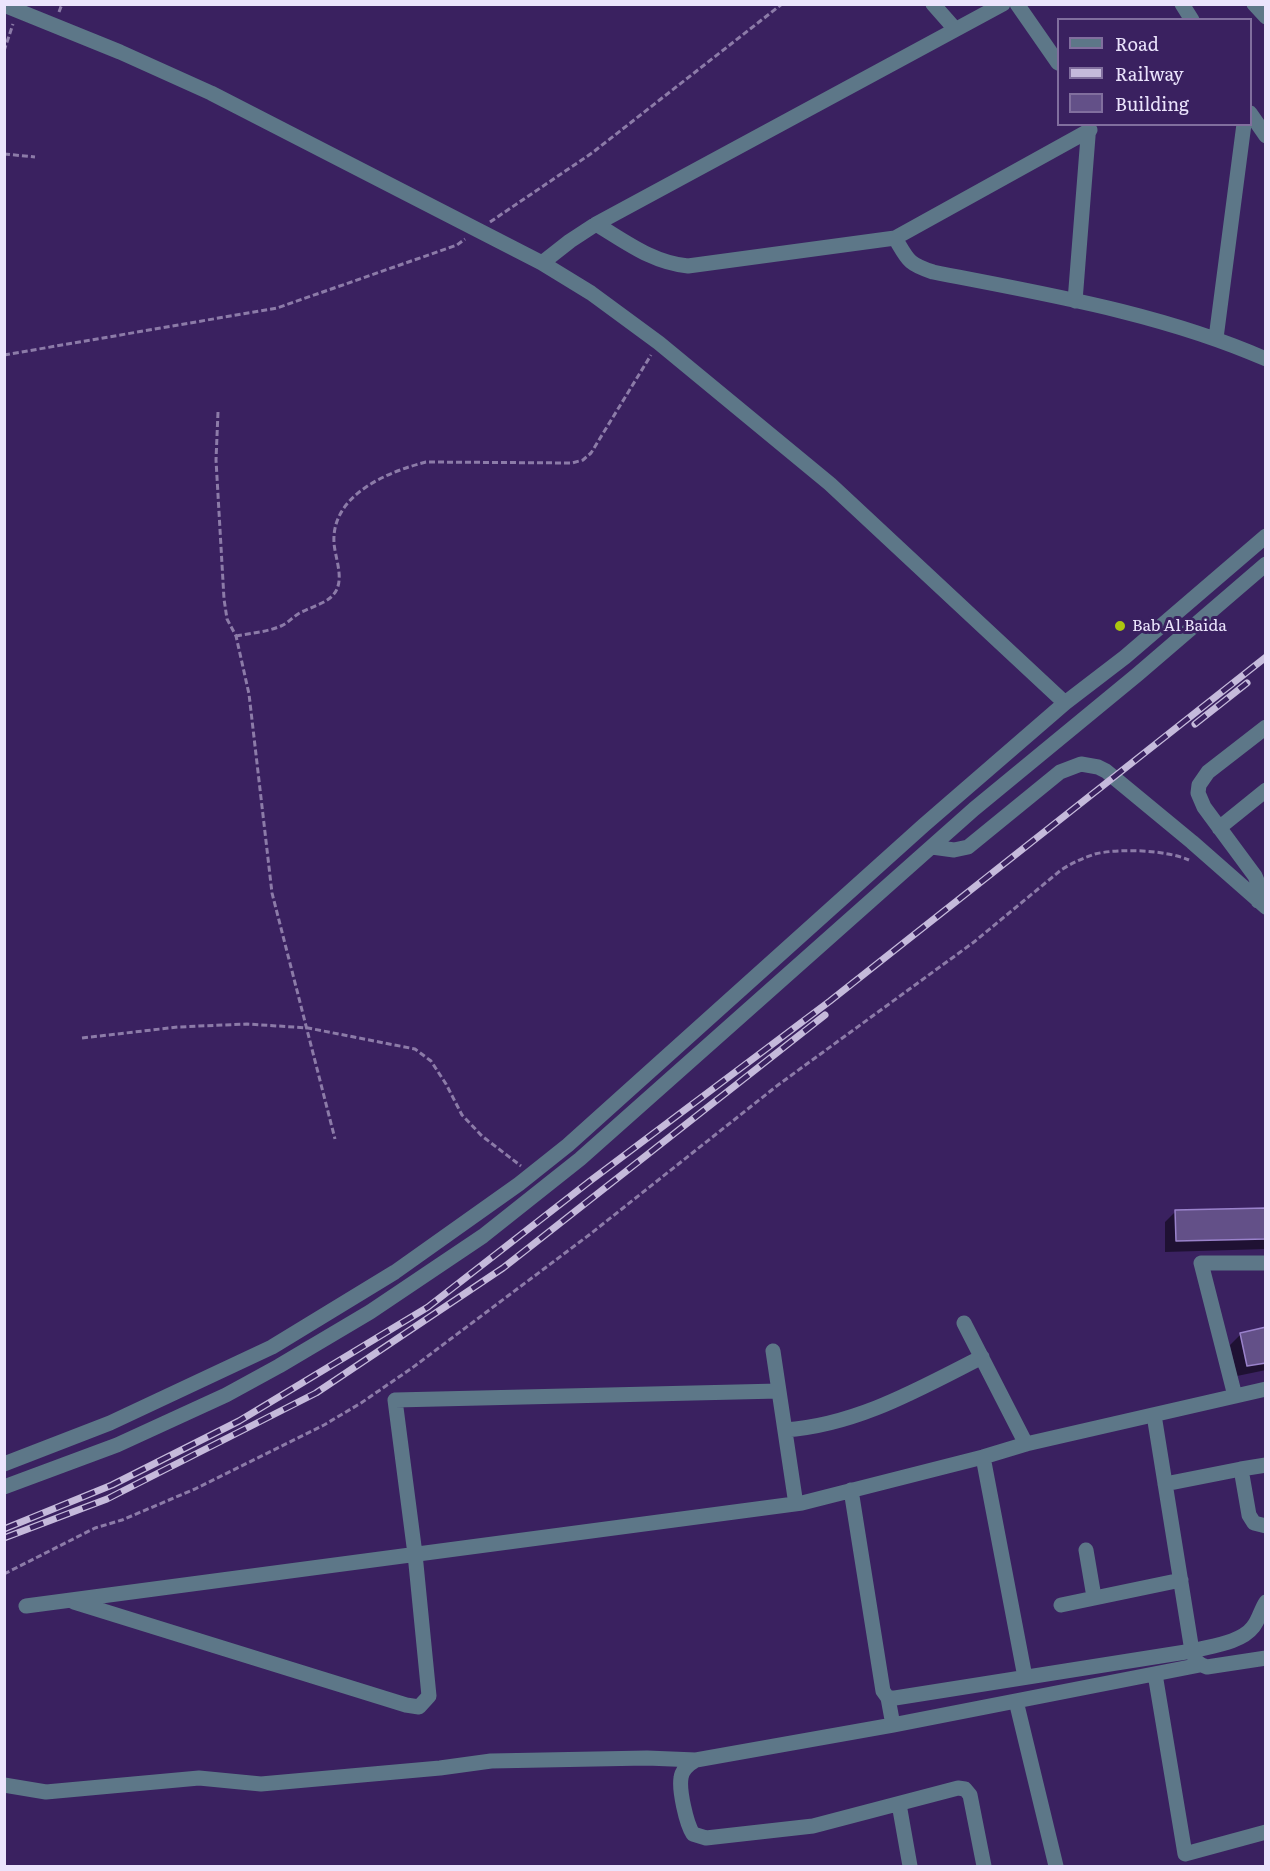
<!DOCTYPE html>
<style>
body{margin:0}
#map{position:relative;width:1270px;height:1871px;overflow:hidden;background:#3a2160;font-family:Literata,serif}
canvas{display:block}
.frame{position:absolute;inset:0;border:6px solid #ebe4fc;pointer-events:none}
.legend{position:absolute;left:1057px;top:18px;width:195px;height:108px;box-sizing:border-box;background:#3a2160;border:2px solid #816f9e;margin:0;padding:8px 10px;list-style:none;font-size:18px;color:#ebe4fc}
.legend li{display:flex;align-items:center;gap:12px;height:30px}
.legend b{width:30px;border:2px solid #816f9e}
</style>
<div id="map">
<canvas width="1270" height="1871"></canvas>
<div class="frame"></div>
<ul class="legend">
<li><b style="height:8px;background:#5d7788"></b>Road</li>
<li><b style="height:8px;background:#c5badb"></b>Railway</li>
<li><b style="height:16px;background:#635088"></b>Building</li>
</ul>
</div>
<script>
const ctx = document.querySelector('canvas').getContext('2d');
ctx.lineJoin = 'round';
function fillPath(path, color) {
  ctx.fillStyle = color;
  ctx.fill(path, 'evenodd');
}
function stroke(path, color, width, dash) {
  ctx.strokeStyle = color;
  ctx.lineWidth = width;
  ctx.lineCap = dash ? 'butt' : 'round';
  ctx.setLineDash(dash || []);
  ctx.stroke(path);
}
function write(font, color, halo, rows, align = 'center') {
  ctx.font = font + ' Literata,serif';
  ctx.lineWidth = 6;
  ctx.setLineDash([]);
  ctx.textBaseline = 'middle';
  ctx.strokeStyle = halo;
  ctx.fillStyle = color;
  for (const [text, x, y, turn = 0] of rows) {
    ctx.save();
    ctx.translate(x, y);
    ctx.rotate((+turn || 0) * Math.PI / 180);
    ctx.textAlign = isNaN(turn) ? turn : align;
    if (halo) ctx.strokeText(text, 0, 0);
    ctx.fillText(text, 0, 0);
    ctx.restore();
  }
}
fillPath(new Path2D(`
 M1266,1209V1249L1165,1252V1222L1176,1211Z
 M1266,1329V1370L1237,1376L1230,1345L1241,1334Z`), '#0007');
const building = new Path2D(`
 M1266,1208V1239L1176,1241L1175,1210Z
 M1266,1327V1363L1247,1366L1240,1333Z`);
fillPath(building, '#635088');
stroke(building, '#9a82cb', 1.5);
stroke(new Path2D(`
 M59,12L62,4
 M4,51L13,24
 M4,154L35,157
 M490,222L592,153L782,4
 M4,355L277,308L457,245L465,239
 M218,412L216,460L224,599L227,619L236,636L249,694L272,893L335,1139
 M236,636C251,633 267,632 281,626C290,622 295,614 304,611C316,605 331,602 337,589C343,575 335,557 334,543C331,495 387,472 426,462L572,463L583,460L591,453L651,355
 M82,1038L178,1027L247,1024L308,1028L415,1049L431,1061L446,1084L462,1115L482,1136L521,1166
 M4,1574L95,1528L122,1520L195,1489L324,1425L361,1403L412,1368L589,1235L778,1085L974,942L1061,870C1072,863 1083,858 1095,854C1120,848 1166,850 1189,860`), '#8c7ba8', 3, [6, 3]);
stroke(new Path2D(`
 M933,4L955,29
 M1017,4L1058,63
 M1182,4L1192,20
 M1254,4L1266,17
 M4,5L120,52L211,93L542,263L591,293L659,343L830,484L1065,703
 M1250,113L1266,136
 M596,224C626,242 653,263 688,266L895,238L1090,130
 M895,238C908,260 908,264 933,272C1045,294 1161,313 1266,359
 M542,263L570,241L596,224L1003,4
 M1075,301L1089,124
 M1216,338L1244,124
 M1219,828L1266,790
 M932,847L954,850L968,847L1060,772L1081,764L1098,767L1106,771L1192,842L1266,907
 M1258,901L1260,888L1255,876L1204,807L1198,793L1199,785L1208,772L1266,727
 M964,1323L1026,1444
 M773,1351L795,1498L797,1502
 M1235,1396L1201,1263H1266
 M1154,1415L1192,1651C1195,1660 1197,1664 1207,1667L1266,1658
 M785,1430C857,1425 919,1389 982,1357
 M983,1457L1025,1677
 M4,1464L110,1423L272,1347L395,1272L519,1184L568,1145L924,825L1065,703L1125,657L1266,536
 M1266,1465L1241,1469L1249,1515L1254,1523L1266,1526
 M1165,1484L1241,1469
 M4,1487L117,1445L226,1395L279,1366L370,1312L483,1236L580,1159L974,809L1138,674L1266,564
 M851,1490L883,1691L888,1698L893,1725
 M1086,1550L1094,1597
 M74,1602L406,1705L419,1707L429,1696L415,1554L395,1400L779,1391
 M1061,1605L1181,1580
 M26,1606L802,1503L983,1457L1026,1444L1266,1389
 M1155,1674L1185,1854L1266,1832
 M888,1698H895L1192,1651C1210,1646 1241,1643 1253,1627C1259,1620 1261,1609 1266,1602
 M1016,1701L1056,1866
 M4,1785L46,1792L199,1778L261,1784L440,1768L491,1761L647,1758L696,1760
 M899,1804L910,1866
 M984,1866L970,1795L965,1789L958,1788L813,1826L706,1838L693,1834C686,1823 679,1790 681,1778C682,1769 689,1764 696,1760L893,1725L1200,1665`), '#5d7788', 15);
const rail = new Path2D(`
 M1195,724L1247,683
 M4,1529L112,1485L239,1421L428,1307L590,1181L830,1001L1266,657
 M4,1538L107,1499L316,1393L503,1268L825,1015`);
stroke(rail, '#c5badb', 7);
stroke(rail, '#3a2160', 4.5, [14]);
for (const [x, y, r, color] of [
 [1120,626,6,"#adc60f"]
]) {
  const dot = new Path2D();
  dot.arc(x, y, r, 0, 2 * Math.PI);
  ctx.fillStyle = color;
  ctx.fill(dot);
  stroke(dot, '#3a2160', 2);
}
write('16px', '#ebe4fc', '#3a2160', [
 ["Bab Al Baida",1132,626]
], 'left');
</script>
